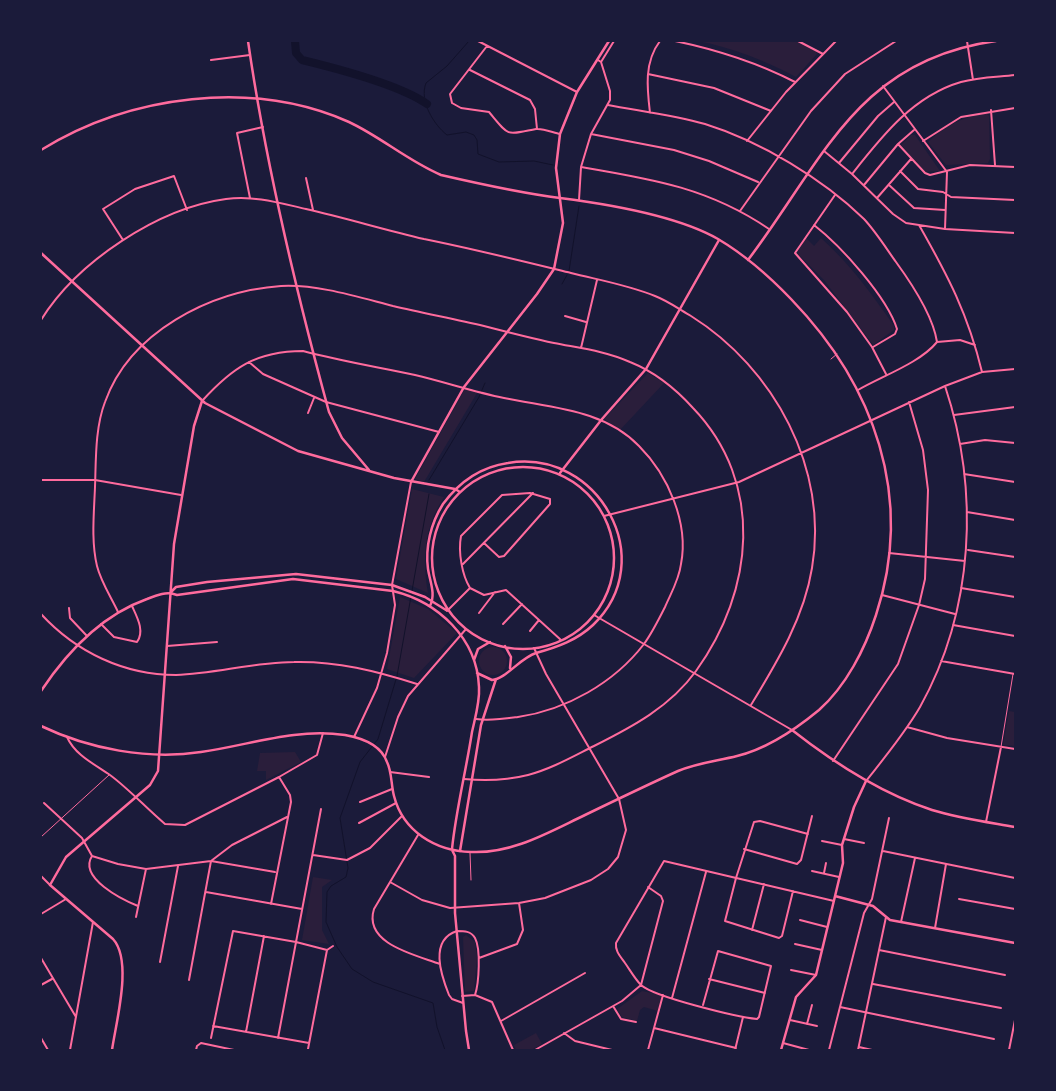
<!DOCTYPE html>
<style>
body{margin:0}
#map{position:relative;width:1056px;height:1091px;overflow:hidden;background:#1b1b3a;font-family:Signika,sans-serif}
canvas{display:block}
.frame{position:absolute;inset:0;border:42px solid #1b1b3a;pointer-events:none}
</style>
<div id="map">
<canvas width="1056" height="1091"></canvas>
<div class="frame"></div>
</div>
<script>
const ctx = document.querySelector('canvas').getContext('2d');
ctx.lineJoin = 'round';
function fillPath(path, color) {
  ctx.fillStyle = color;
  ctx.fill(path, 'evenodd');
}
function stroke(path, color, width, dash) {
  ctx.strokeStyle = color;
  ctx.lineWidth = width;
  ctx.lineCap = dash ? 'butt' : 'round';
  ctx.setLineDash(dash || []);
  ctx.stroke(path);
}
fillPath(new Path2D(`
 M698,41H795L816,51L817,54L796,77C764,60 733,48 698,41Z
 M986,113L989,116L990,159L988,163L946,165L928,142C948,124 959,119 986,113Z
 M911,135H915L940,171L925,172L901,145Z
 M806,238L814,246L821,238C850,264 872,294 894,326V330L873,345L824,280L797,253Z
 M648,373L664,383L620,430L604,419Z
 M465,389L477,393L424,482L415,479Z
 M412,489L444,497C424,528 422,557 428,593L396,579Z
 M400,597L428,609L457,633L414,678L387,669Z
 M479 661a14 14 0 1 1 28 0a14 14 0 1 1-28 0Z
 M1009,711L1015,712V746L1003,745Z
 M295,752L301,762L266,780V771H257L260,753Z
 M313,877L332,880L322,887V930L329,944L302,940Z
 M466,935L475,942L477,957L474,991L465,992L463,937Z
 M642,991L662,995L658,1011L644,1007L640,1010L637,1021L622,1017L617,1009Z
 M536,1033L542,1044L531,1050H516L514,1045Z`), '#2a1e3b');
stroke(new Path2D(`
 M469,41L447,66L426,83C419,101 434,125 447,135L466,132L474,135L477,140L478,154L499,162L534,161L553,165
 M569,271L579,206
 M562,284L567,275
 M429,480L479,397L485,383
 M429,494L397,676L378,739L360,762L340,818L348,868L346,877L331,886L327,892L326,922L337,947L352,969L373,982L433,1003L437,1027L445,1050`), '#12122b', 1);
stroke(new Path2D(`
 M295,41L296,53L302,60C335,68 400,85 427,104`), '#12122b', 8);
stroke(new Path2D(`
 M831,359L837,354
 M1001,747L1013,674`), '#ff6b9d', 1);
stroke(new Path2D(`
 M41,837L109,775
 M470,853L471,880`), '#ff6b9d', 1);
stroke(new Path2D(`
 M478,41L577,92
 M675,41C718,50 756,62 795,82
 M798,41L823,54
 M967,41L973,80
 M487,46L450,94L452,103L461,108L489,112C510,137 505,135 536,129C543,128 554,133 560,134
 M211,60L250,55
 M601,62L614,41
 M470,70L530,100L535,109L537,129
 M648,74L714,88L771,111
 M883,86L947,172L945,229
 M608,105C640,111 673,115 705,124C760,141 823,179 864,219C876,232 886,248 896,262C912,284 933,315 937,342
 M991,110L995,165
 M650,113C647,88 644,62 660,41
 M591,134L674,150L709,161L758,182
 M747,141L786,92L836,41
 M923,141L961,117L1015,108
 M898,144L925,173L930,175L970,165L1015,167
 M824,151L852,174L893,214L906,223L945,229L1015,233
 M839,163L878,116L894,102
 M581,167C652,179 709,188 769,229
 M900,171L918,189L943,192L951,197L1015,200
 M852,174C882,136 913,96 961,82C978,77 997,77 1015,75
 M306,178L313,210
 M864,185L898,144L914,130
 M889,185L914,208L945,210
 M835,195L795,253L847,312L872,347L886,374
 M250,198L237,133L263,127
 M877,198L911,159
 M579,200L581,167L591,134L610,100V91L601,62L598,60
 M740,211L811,111L845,74L896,41
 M814,225C841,246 887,297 897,329L895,334L873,347
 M919,225C948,276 968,314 982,372
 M123,240L103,209L135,189L174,176L187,210
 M565,316L586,322
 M41,320C77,262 158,208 226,199C253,195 280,203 306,209C346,218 385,230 424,239C474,249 522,261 571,273C599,280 628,285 655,296C668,301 679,309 691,316C774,368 829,469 812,568C804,618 777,662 751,705
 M581,348L597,280
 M249,362L263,374L326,402L439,432
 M858,390C882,376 920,363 937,342L960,340L975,345
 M202,401C232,368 256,351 303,351C340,361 378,367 415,375C445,382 474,392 504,398C551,408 603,409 639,446C668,475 689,523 681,564C679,580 671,593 665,607C659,619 652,633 644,644C614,683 566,710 518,717C503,719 490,721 476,719
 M308,413L314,398
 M954,415L1015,407
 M960,444L985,440L1015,443
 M964,474L1015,482
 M41,480H95L181,495
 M967,512L1015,520
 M604,516L739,482L945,386L982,372L1015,369
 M484,543L499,557L504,556L550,504V499L530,493L502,495L461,536C458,552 462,575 470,588L484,595L506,590L561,640
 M968,550L1015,557
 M889,553L965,561
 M463,564L533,493
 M961,588L1015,597
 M882,595L955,614
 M69,608L70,618L87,636
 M447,611L470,588
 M118,612C111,597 101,582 97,566C91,541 94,513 95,487C96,460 95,428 105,402C130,332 210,291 281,286C317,284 358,297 393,306C423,313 454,319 484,326C507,332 530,338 554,343C579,348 606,351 630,362C655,372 675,388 693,408C765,483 754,591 696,671C670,707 632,727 594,746C572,757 551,769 528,775C508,780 484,781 464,779
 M479,613L495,592
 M41,614C76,652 124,675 176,675C215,674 254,662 294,662C337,661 376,671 417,684
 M594,615L792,730
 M101,624L114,637L137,642C145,631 137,617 132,606
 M503,624L522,604
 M953,625L1015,636
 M530,631L539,620
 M167,646L217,642
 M941,661L1015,674
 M907,727L947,738L1015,749
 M67,737C75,755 94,764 110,775C129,789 146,808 165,824L185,825L279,777L317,755L323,733
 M354,737L377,688L387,653L395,605L392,585L411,482
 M385,757L398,717L408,696L466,629
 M833,761L898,664L919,605L925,579L928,490L923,450L909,402
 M390,772L429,777
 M866,781C885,757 905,733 920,707C974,610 980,491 945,386
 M360,802L392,789
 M44,803L82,838L92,856L118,864L146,869L211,861L232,845L287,817
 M986,822L1001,747
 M359,823L396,803
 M418,835L374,909C363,944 416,955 440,964
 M844,839L864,843
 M822,841L842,845
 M744,849L797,864L801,860L812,816
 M883,851L1015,878
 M313,855L347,860L370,848L402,816
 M92,856C78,878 123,900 138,906
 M211,861L275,872
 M812,871L839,877
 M824,873L826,863
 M41,876L50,885
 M390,882L422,900L450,908L519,903L545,898L591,880L608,869L618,857L626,830L619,799L546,674L534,648
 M793,891L782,936L779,938L725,921L736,878L754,822L760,821L808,834
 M206,892L302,909
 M959,899L1015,909
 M271,904L291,802L290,795L279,777
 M41,914L66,899
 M136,917L146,869
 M800,920L827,927
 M901,922L915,858
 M935,928L946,864
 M752,930L764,884
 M795,944L822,950
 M879,950L1005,975
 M41,958L76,1017
 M479,958L517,944L523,930L519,903
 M160,962L178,866
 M791,970L816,975
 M709,979L765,993
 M189,980L211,861
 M873,984L1001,1008
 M41,985L52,979
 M462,996L475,995L492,1002L513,1050
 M672,998L706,872
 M463,1003L452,999L449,995C441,975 429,940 457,931C464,931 471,931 475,938C481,949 479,983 475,995
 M703,1005L718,951L771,966L759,1017L757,1019C737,1017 654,997 641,985C635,979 630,970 625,963C620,956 615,951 616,943L664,861L834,901
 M613,1006L621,1019L636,1022
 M840,1007L994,1039
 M790,1020L817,1026
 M501,1021L585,973
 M807,1024L812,1005
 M213,1026L309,1043
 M654,1028L736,1048
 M246,1032L264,936
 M564,1033L575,1041L612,1050
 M41,1038L48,1050
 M211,1038L233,931L296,942L327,950L333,946
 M278,1038L321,809
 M783,1043L809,1050
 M859,1047L872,1050
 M308,1049L327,950
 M70,1050L93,922
 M196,1050L197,1046L201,1043L234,1050
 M535,1050L622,1001L641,985L663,901L661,896L648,887
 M648,1050L663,995
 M735,1050L743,1017
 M829,1050L864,913L872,899L889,818
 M858,1050L886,917
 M1009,1050L1015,1020`), '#ff6b9d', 2);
stroke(new Path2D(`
 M248,41C266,166 296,291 329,412L342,438L369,470
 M41,253L205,403L298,451L394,478L455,489L460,492
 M432 558a91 91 0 1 1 182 0a91 91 0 1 1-182 0Z
 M560,473L602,419L646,369L719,240
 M411,482L464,387L537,294L554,269L563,223L556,168L560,134L577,92L609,41
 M171,592L176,587L207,582L296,574L392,585L425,597L446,610
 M430,606C436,594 430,582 428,569C425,547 431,523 443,504C460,481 480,467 508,463C598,448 661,560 593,625C577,640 558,647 536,653C520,658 506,679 492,680L477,673
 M505,646L511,657L510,668
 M474,660L478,649L490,642
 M41,691C67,652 102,615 147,599C157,595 167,591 177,595L293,579L393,591C438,602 477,638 479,687C480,702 475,718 472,732C466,771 456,810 452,849
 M792,730C834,763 880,793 932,810C958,818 987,822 1015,827
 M460,851L481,725L496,679
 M835,896L873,906L890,920L1015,943
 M112,1050C116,1022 133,961 113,939L50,885L66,857L150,785L158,771L174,544L194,426L202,401
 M781,1050L796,997L816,975L843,863L842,845L854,807L866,781`), '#ff6b9d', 2.5);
stroke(new Path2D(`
 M41,150C130,95 252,79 349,122C381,137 408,161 441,175C480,184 520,193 560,198C607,204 676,215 718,239C745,255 769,276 791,299C874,385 915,497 876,615C865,649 846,686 819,710C796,729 766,749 737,756C717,761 697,763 678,771C647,785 616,800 585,815C549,832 512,854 471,852C435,851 403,831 394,796C391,785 392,772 387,762C381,745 362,738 345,735C293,728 251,745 201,752C148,760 89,749 41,726
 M748,260C823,161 857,60 996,41
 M452,850L455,856V913L466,1031L469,1050`), '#ff6b9d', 2.5);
</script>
